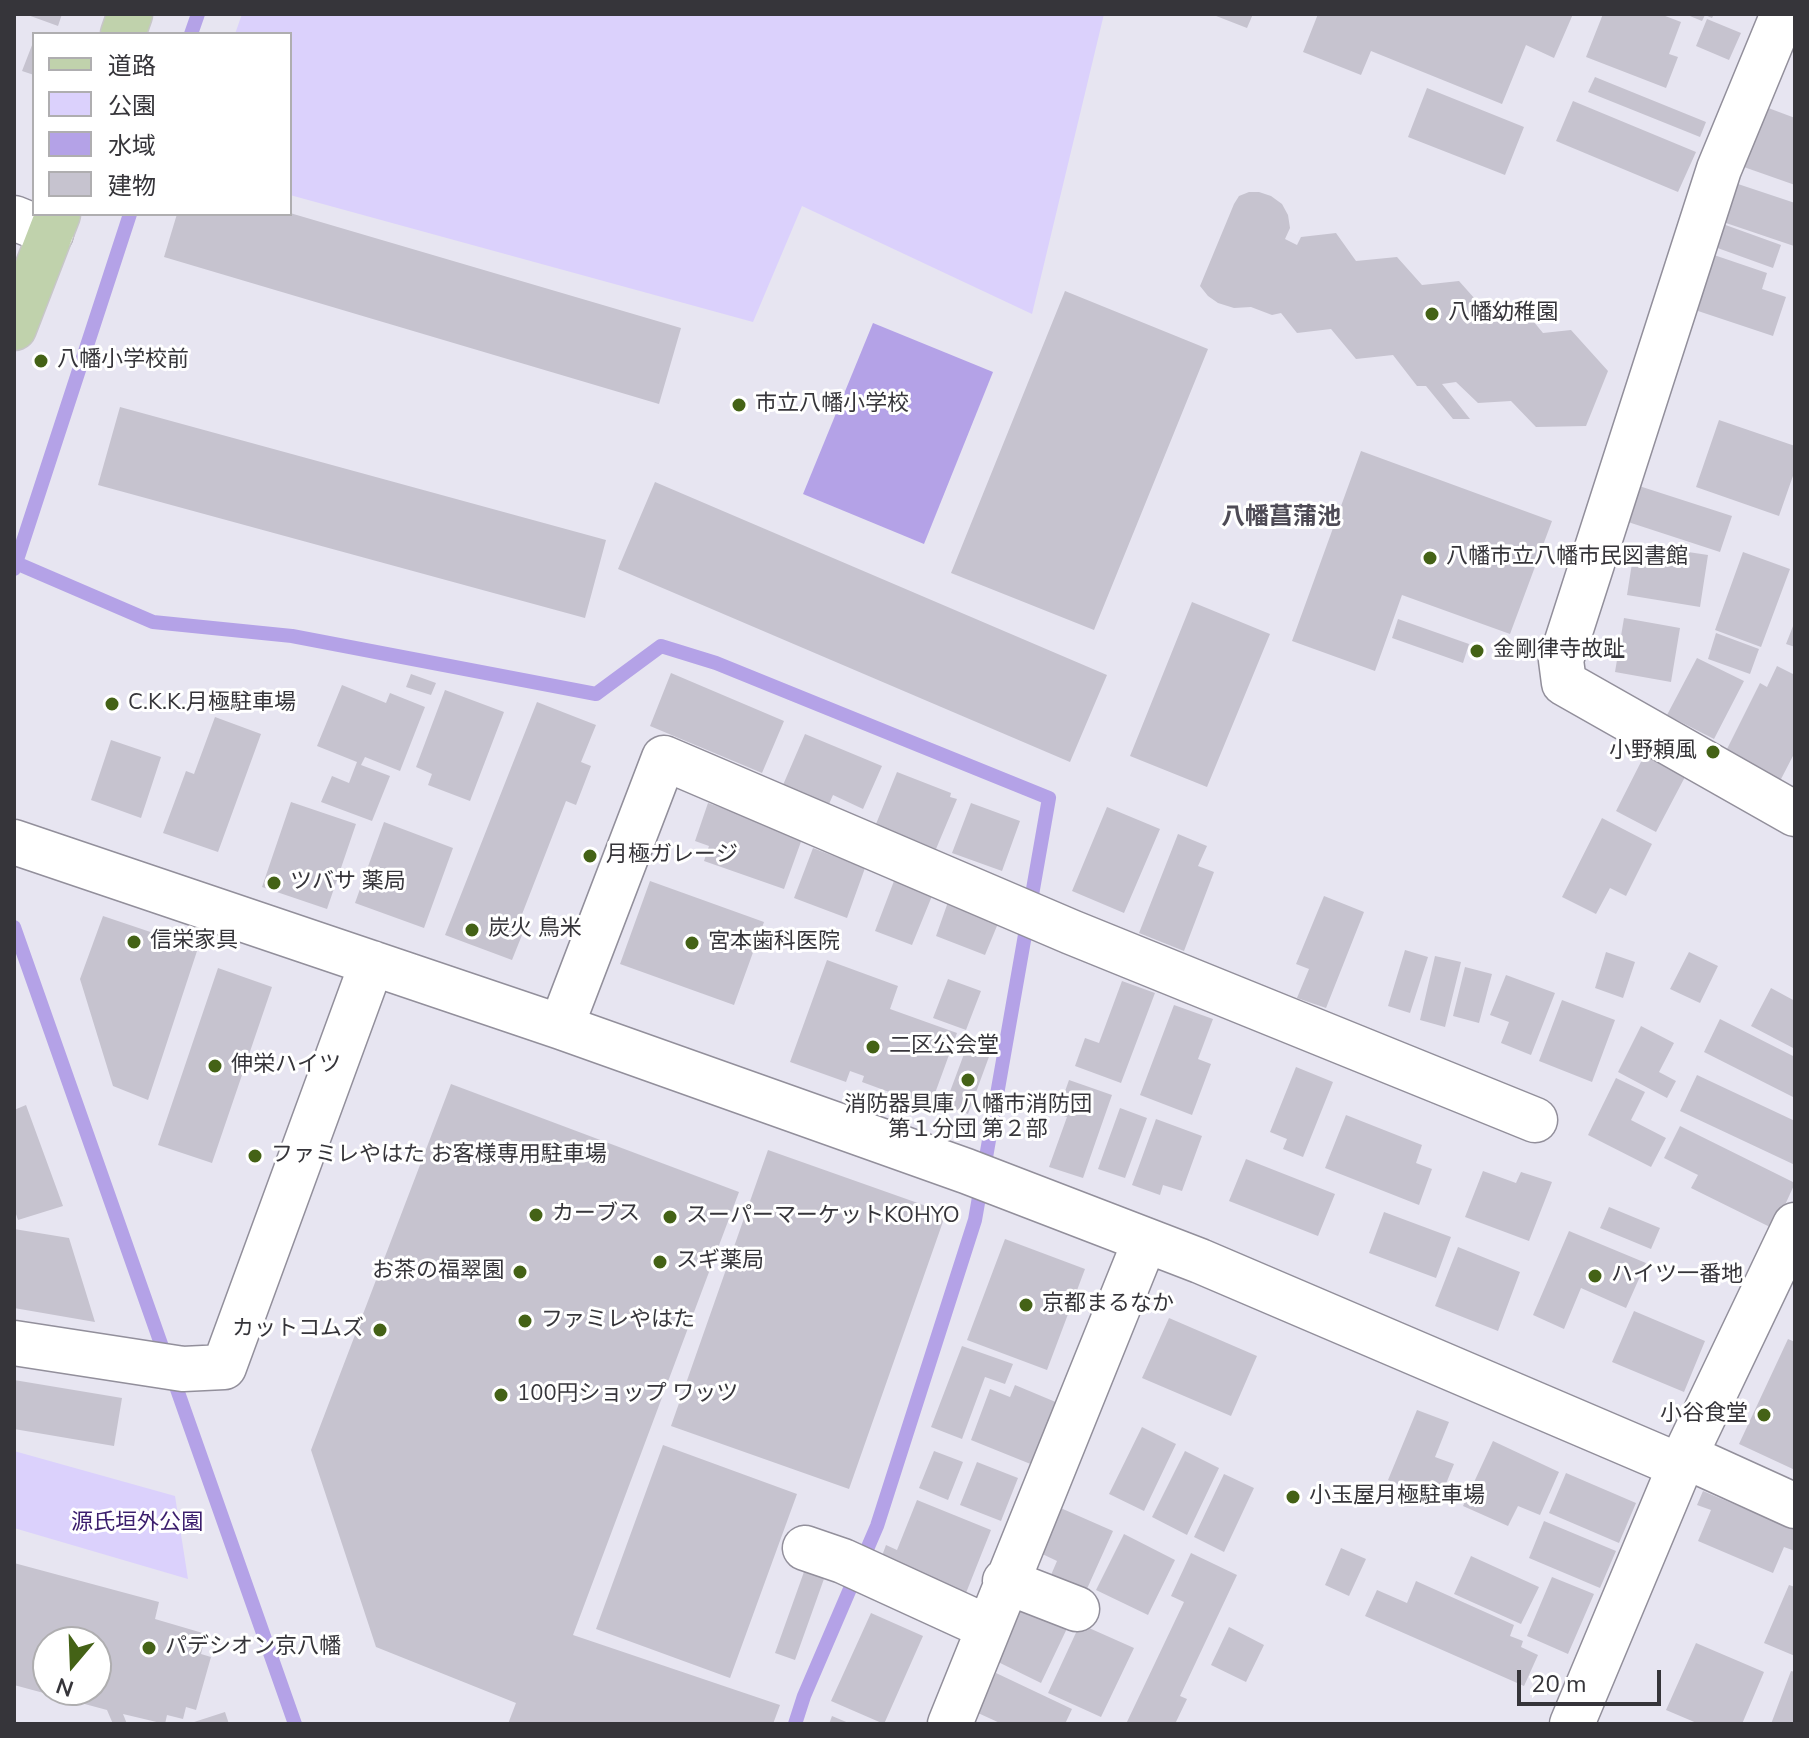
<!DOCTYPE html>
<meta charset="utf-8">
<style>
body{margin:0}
#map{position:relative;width:1809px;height:1738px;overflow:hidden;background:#e7e5f1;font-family:"Nunito Sans","Noto Sans JP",sans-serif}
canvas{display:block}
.frame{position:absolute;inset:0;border:16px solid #36353a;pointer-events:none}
.legend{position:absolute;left:32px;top:32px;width:260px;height:184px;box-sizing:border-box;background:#fff;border:2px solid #afaeb0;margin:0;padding:10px 14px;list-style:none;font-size:24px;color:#36353a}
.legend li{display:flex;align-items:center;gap:16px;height:40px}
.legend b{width:40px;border:2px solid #afaeb0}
.north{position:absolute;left:32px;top:1626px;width:80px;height:80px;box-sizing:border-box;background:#fff;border:2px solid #afaeb0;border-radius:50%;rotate:199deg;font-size:22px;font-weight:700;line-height:32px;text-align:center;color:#36353a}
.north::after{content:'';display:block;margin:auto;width:28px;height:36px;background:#446216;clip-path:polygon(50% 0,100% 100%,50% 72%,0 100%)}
.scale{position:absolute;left:1517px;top:1670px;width:144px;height:36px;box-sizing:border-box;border:4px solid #36353a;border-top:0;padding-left:10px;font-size:24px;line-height:28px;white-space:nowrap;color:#36353a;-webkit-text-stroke:6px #fff;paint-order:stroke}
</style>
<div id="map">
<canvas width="1809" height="1738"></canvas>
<div class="frame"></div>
<ul class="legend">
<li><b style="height:10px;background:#c0d2ac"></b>道路</li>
<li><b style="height:22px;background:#dbd1fc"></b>公園</li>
<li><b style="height:22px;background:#b4a2e7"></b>水域</li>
<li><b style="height:22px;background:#c6c3cf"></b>建物</li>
</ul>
<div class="north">N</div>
<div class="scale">20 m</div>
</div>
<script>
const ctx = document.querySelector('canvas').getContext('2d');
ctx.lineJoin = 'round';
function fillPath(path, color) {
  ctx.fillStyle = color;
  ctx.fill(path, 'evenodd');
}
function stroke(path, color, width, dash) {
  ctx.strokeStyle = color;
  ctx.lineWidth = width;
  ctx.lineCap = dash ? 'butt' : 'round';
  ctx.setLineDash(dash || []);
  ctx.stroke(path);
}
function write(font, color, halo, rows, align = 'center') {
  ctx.font = font + ' "Nunito Sans","Noto Sans JP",sans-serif';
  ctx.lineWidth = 6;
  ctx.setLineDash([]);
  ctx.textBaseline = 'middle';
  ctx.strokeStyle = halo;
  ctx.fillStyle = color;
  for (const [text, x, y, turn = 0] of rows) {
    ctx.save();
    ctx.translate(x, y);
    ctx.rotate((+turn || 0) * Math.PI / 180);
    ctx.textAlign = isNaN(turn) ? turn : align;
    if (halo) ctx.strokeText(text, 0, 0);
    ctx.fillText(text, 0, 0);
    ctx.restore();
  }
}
fillPath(new Path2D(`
 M242,14H1104L1032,314L802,206L753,322L290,195V34H235Z
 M14,1451L175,1496L188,1579L14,1528Z`), '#dbd1fc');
fillPath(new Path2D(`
 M873,323L993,372L924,544L803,494Z`), '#b4a2e7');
stroke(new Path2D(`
 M191,34L198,14
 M16,563L153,622L292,636L596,694L661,646L716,663L1049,798L975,1220L877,1526L804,1696L795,1724
 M14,569L130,214
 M14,927L295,1724`), '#b4a2e7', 14);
fillPath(new Path2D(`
 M25,14H62L58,26Z
 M1211,14H1253L1247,28Z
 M1318,14H1573L1554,58L1526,45L1502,104L1371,51L1361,75L1303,52Z
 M1603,14H1660L1681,22L1669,54L1678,57L1666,88L1586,57Z
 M1685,14H1714L1712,18L1705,15L1702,21Z
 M1707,19L1741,33L1729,60L1696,46Z
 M34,40V75L22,71Z
 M1595,77L1706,122L1700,137L1588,92Z
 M1427,88L1524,127L1505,175L1408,137Z
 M1573,101L1696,152L1678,192L1556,141Z
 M1763,106L1795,118V185L1741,166Z
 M1735,183L1795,203L1794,246L1723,222Z
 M1249,192H1259L1271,196L1282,204L1288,215L1290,228L1285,239L1297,245L1301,237L1336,233L1356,261L1397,257L1422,285L1459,281L1483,308L1519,304L1543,333L1571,330L1608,371L1586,426L1536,427L1511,401L1478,403L1456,382L1442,384L1470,419H1453L1426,386H1417L1393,355L1356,359L1331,329L1297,333L1281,313L1272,315L1251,307L1234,308L1218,303L1208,296L1200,286L1234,204L1239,196Z
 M290,213L681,328L659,404L164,257L177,214Z
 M1720,223L1781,245L1773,268L1712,246Z
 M1714,255L1767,273L1762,289L1786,297L1773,336L1695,310Z
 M1065,291L1208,349L1094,630L951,573Z
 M120,407L606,540L585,618L98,485Z
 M1719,420L1795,446V470L1779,516L1696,487Z
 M1361,451L1552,521L1510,634L1402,595L1375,671L1292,641Z
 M655,482L1107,675L1070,762L618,569Z
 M1636,485L1732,516L1720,552L1625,521Z
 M1635,544L1708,555L1700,607L1627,595Z
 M1743,552L1790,569L1761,647L1715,630Z
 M1192,602L1270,634L1207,787L1130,756Z
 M1624,618L1680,628L1671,682L1615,672Z
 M1398,619L1469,644L1463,663L1392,638Z
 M1795,621V647L1786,644Z
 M1716,633L1759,649L1750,674L1708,659Z
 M1697,658L1744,681L1714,739L1667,715Z
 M1777,666L1795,675V752L1780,781L1725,753L1760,683L1767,687Z
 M671,673L784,721L762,773L650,726Z
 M411,674L436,683L431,695L406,687Z
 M342,685L386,703L390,693L425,707L400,771L365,757L361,765L390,776L372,821L321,802L332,776L349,783L357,762L317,746Z
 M445,690L504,712L470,801L428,785L432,774L416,767Z
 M537,702L596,725L581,762L591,766L576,805L566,801L519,922L526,925L512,960L445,935Z
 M215,717L261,734L218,852L163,833L186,771L194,774Z
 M805,734L882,766L863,809L833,795L829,804L783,785Z
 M111,740L161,757L141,818L91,800Z
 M1645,754L1686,775L1656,832L1616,811Z
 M897,772L951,793L950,797L957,799L936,849L876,824Z
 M291,802L356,824L327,909L262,887Z
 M708,803L803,836L784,889L704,861L709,846L695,841Z
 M971,803L1020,821L1002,871L952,853Z
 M1107,807L1160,829L1124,913L1072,891Z
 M1602,818L1652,844L1626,896L1610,888L1596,914L1562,897Z
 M384,822L453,848L424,928L355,903Z
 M1178,834L1207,846L1198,866L1214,872L1184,951L1139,933Z
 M813,848L865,868L847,918L794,898Z
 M650,881L764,922L734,1005L620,964Z
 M894,881L932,896L912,945L875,931Z
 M1324,896L1364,912L1326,1008L1297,998L1309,969L1296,964Z
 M948,902L999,921L985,955L936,936Z
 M103,916L198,948L148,1100L113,1086L80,979Z
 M1405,950L1428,957L1410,1013L1388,1006Z
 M1606,952L1635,962L1623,998L1595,988Z
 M1689,952L1718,966L1700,1003L1670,989Z
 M1435,956L1461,962L1445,1027L1420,1020Z
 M827,960L898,986L890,1009L957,1033L930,1107L862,1082L864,1076L850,1071L846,1082L790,1062Z
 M1465,967L1492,974L1479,1023L1453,1016Z
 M218,968L272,987L212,1163L158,1145Z
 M1506,975L1555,993L1531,1055L1501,1043L1509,1022L1490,1015Z
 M948,979L981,991L966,1030L933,1018Z
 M1122,981L1155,993L1121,1083L1075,1066L1085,1038L1099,1043Z
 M1771,988L1795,1001V1049L1751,1026Z
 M1562,1000L1615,1020L1592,1082L1539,1061Z
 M1174,1005L1213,1019L1198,1059L1211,1064L1192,1115L1140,1095Z
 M1720,1019L1795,1057V1098L1704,1052Z
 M1641,1026L1674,1043L1659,1072L1676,1081L1667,1098L1618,1072Z
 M967,1046L990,1054L968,1114L945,1105Z
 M1296,1067L1333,1082L1303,1157L1283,1149L1287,1139L1270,1132Z
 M1697,1075L1795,1121V1165L1680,1111Z
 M1616,1078L1645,1092L1631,1120L1666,1138L1651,1167L1588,1135Z
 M1069,1080L1112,1095L1083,1178L1049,1167L1067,1117L1057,1114Z
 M451,1084L739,1192L573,1635L780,1705L773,1724H508L516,1703L376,1647L311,1450Z
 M26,1105L63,1206L18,1220L14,1208V1110Z
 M1120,1108L1147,1118L1125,1178L1098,1169Z
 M1346,1115L1422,1145L1416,1163L1432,1169L1419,1205L1325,1168Z
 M1156,1119L1202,1136L1182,1191L1163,1185L1160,1195L1132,1185Z
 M1680,1126L1795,1183L1774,1229L1691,1188L1698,1175L1664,1158Z
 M768,1150L946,1213L849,1489L671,1426Z
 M1246,1159L1335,1194L1318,1236L1229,1201Z
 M1483,1171L1516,1183L1521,1172L1552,1182L1529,1241L1465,1217Z
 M1609,1207L1660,1228L1651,1249L1600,1228Z
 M1384,1212L1451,1237L1436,1278L1369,1253Z
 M14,1229L69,1238L95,1322L14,1308Z
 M1569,1231L1646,1263L1626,1308L1581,1288L1564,1329L1533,1315Z
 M1005,1239L1085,1269L1047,1370L967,1340Z
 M1458,1247L1520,1272L1498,1331L1435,1306Z
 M1634,1311L1705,1341L1684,1392L1612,1362Z
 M1169,1318L1257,1356L1231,1416L1142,1378Z
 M1788,1339L1795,1342V1470L1739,1444Z
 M962,1346L1013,1364L1005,1384L985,1377L962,1439L931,1427Z
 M14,1380L122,1398L114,1446L14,1429Z
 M1015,1385L1058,1403L1033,1465L971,1440L990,1389L1010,1397Z
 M1417,1410L1449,1422L1435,1457L1454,1464L1439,1501L1388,1480Z
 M1142,1427L1176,1444L1144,1511L1109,1494Z
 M1493,1441L1559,1472L1540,1515L1518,1506L1508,1526L1463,1506Z
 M663,1445L797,1494L730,1678L596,1629Z
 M934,1451L963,1462L948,1500L919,1488Z
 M1185,1451L1219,1468L1187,1535L1152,1517Z
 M977,1462L1018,1478L1001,1521L960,1505Z
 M1566,1473L1636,1503L1619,1543L1549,1513Z
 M1224,1474L1254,1488L1224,1552L1194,1537Z
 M1703,1491L1795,1530V1551L1784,1547L1773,1573L1698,1541L1711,1510L1697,1505Z
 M917,1500L991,1530L964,1598L879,1564L886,1545L897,1550Z
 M1056,1506L1113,1531L1086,1591L1051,1575L1057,1561L1036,1551Z
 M1544,1521L1616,1551L1600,1588L1529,1558Z
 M1124,1534L1175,1560L1148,1615L1096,1590Z
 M1341,1548L1366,1559L1349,1596L1325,1585Z
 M1191,1553L1237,1575L1180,1696L1187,1699L1175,1724H1126L1184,1602L1171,1596Z
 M1471,1556L1539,1587L1521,1624L1454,1594Z
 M14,1563L159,1602L155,1619L206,1634L201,1654L211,1657L196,1710L186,1707L183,1719L167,1715L165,1724L123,1714L127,1724H113L107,1710L14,1685ZM48,1642H96V1690H48Z
 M805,1569L825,1576L795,1660L775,1653Z
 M1552,1577L1594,1594L1568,1654L1527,1636Z
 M1416,1581L1514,1625L1510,1636L1523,1641L1521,1647L1538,1655L1524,1686L1365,1616L1377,1590L1407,1603Z
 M1789,1585L1795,1587V1656L1764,1643Z
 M1024,1595L1072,1618L1041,1683L992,1659Z
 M871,1613L923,1636L884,1724L831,1701Z
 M1080,1624L1134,1648L1101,1717L1048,1693Z
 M1229,1627L1264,1645L1246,1682L1211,1665Z
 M1696,1643L1764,1672L1742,1724H1699L1666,1710Z
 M1791,1671L1795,1672V1724H1771Z
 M996,1673L1072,1709L1065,1724H1002L978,1713Z
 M225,1712L229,1724H191V1723Z
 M832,1716L851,1724H829Z`), '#c6c3cf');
const minor = new Path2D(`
 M1783,14L1719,169L1561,660L1564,683L1795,814
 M14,218L51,233
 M14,842L561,1027L966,1171L1200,1261L1680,1466
 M561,1027L664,758L1071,932L1535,1120
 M14,1343L183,1369L224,1367L372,963
 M1685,1456L1795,1506
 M805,1548L843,1561L987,1627
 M1005,1581L1077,1609
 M950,1724L1145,1241
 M1572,1724L1680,1466L1795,1225`);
const major = new Path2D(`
 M123,34L130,14
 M14,328L58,214`);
stroke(minor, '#928f9b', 47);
stroke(major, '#c7c6c8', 47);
stroke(minor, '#fff', 44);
stroke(major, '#c0d2ac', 44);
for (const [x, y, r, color] of [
 [1432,314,8,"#446216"],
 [41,361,8,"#446216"],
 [739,405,8,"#446216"],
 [1430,558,8,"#446216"],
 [1477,651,8,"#446216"],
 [112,704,8,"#446216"],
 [1713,752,8,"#446216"],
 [590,856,8,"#446216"],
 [274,883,8,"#446216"],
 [472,930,8,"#446216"],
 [134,942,8,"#446216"],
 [692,943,8,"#446216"],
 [873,1047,8,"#446216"],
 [215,1066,8,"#446216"],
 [968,1080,8,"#446216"],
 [255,1156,8,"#446216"],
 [536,1215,8,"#446216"],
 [670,1217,8,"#446216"],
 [660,1262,8,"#446216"],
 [520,1272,8,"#446216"],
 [1595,1276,8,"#446216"],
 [1026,1305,8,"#446216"],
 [525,1321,8,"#446216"],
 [380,1330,8,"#446216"],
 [501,1395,8,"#446216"],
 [1764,1415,8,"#446216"],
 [1293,1497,8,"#446216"],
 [149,1648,8,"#446216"]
]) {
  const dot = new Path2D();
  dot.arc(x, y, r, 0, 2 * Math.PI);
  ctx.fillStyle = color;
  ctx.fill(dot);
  stroke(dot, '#fff', 3);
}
write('22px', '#36353a', '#fff', [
 ["八幡幼稚園",1448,314],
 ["八幡小学校前",57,361],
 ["市立八幡小学校",755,405],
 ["八幡市立八幡市民図書館",1446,558],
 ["金剛律寺故趾",1493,651],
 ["C.K.K.月極駐車場",128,704],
 ["小野頼風",1697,752,"right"],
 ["月極ガレージ",606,856],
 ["ツバサ 薬局",290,883],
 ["炭火 鳥米",488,930],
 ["信栄家具",150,942],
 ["宮本歯科医院",708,943],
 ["二区公会堂",889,1047],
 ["伸栄ハイツ",231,1066],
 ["消防器具庫 八幡市消防団",968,1106,"center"],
 ["第１分団 第２部",968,1131,"center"],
 ["ファミレやはた お客様専用駐車場",271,1156],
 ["カーブス",552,1215],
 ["スーパーマーケットKOHYO",686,1217],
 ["スギ薬局",676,1262],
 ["お茶の福翠園",504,1272,"right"],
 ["ハイツ一番地",1611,1276],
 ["京都まるなか",1042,1305],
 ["ファミレやはた",541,1321],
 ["カットコムズ",364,1330,"right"],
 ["100円ショップ ワッツ",517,1395],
 ["小谷食堂",1748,1415,"right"],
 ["小玉屋月極駐車場",1309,1497],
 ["パデシオン京八幡",165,1648]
], 'left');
write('22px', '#3c1e6d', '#fff', [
 ["源氏垣外公園",137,1524]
]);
write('bold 24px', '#4e4b56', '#fff', [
 ["八幡菖蒲池",1281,518]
]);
</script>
